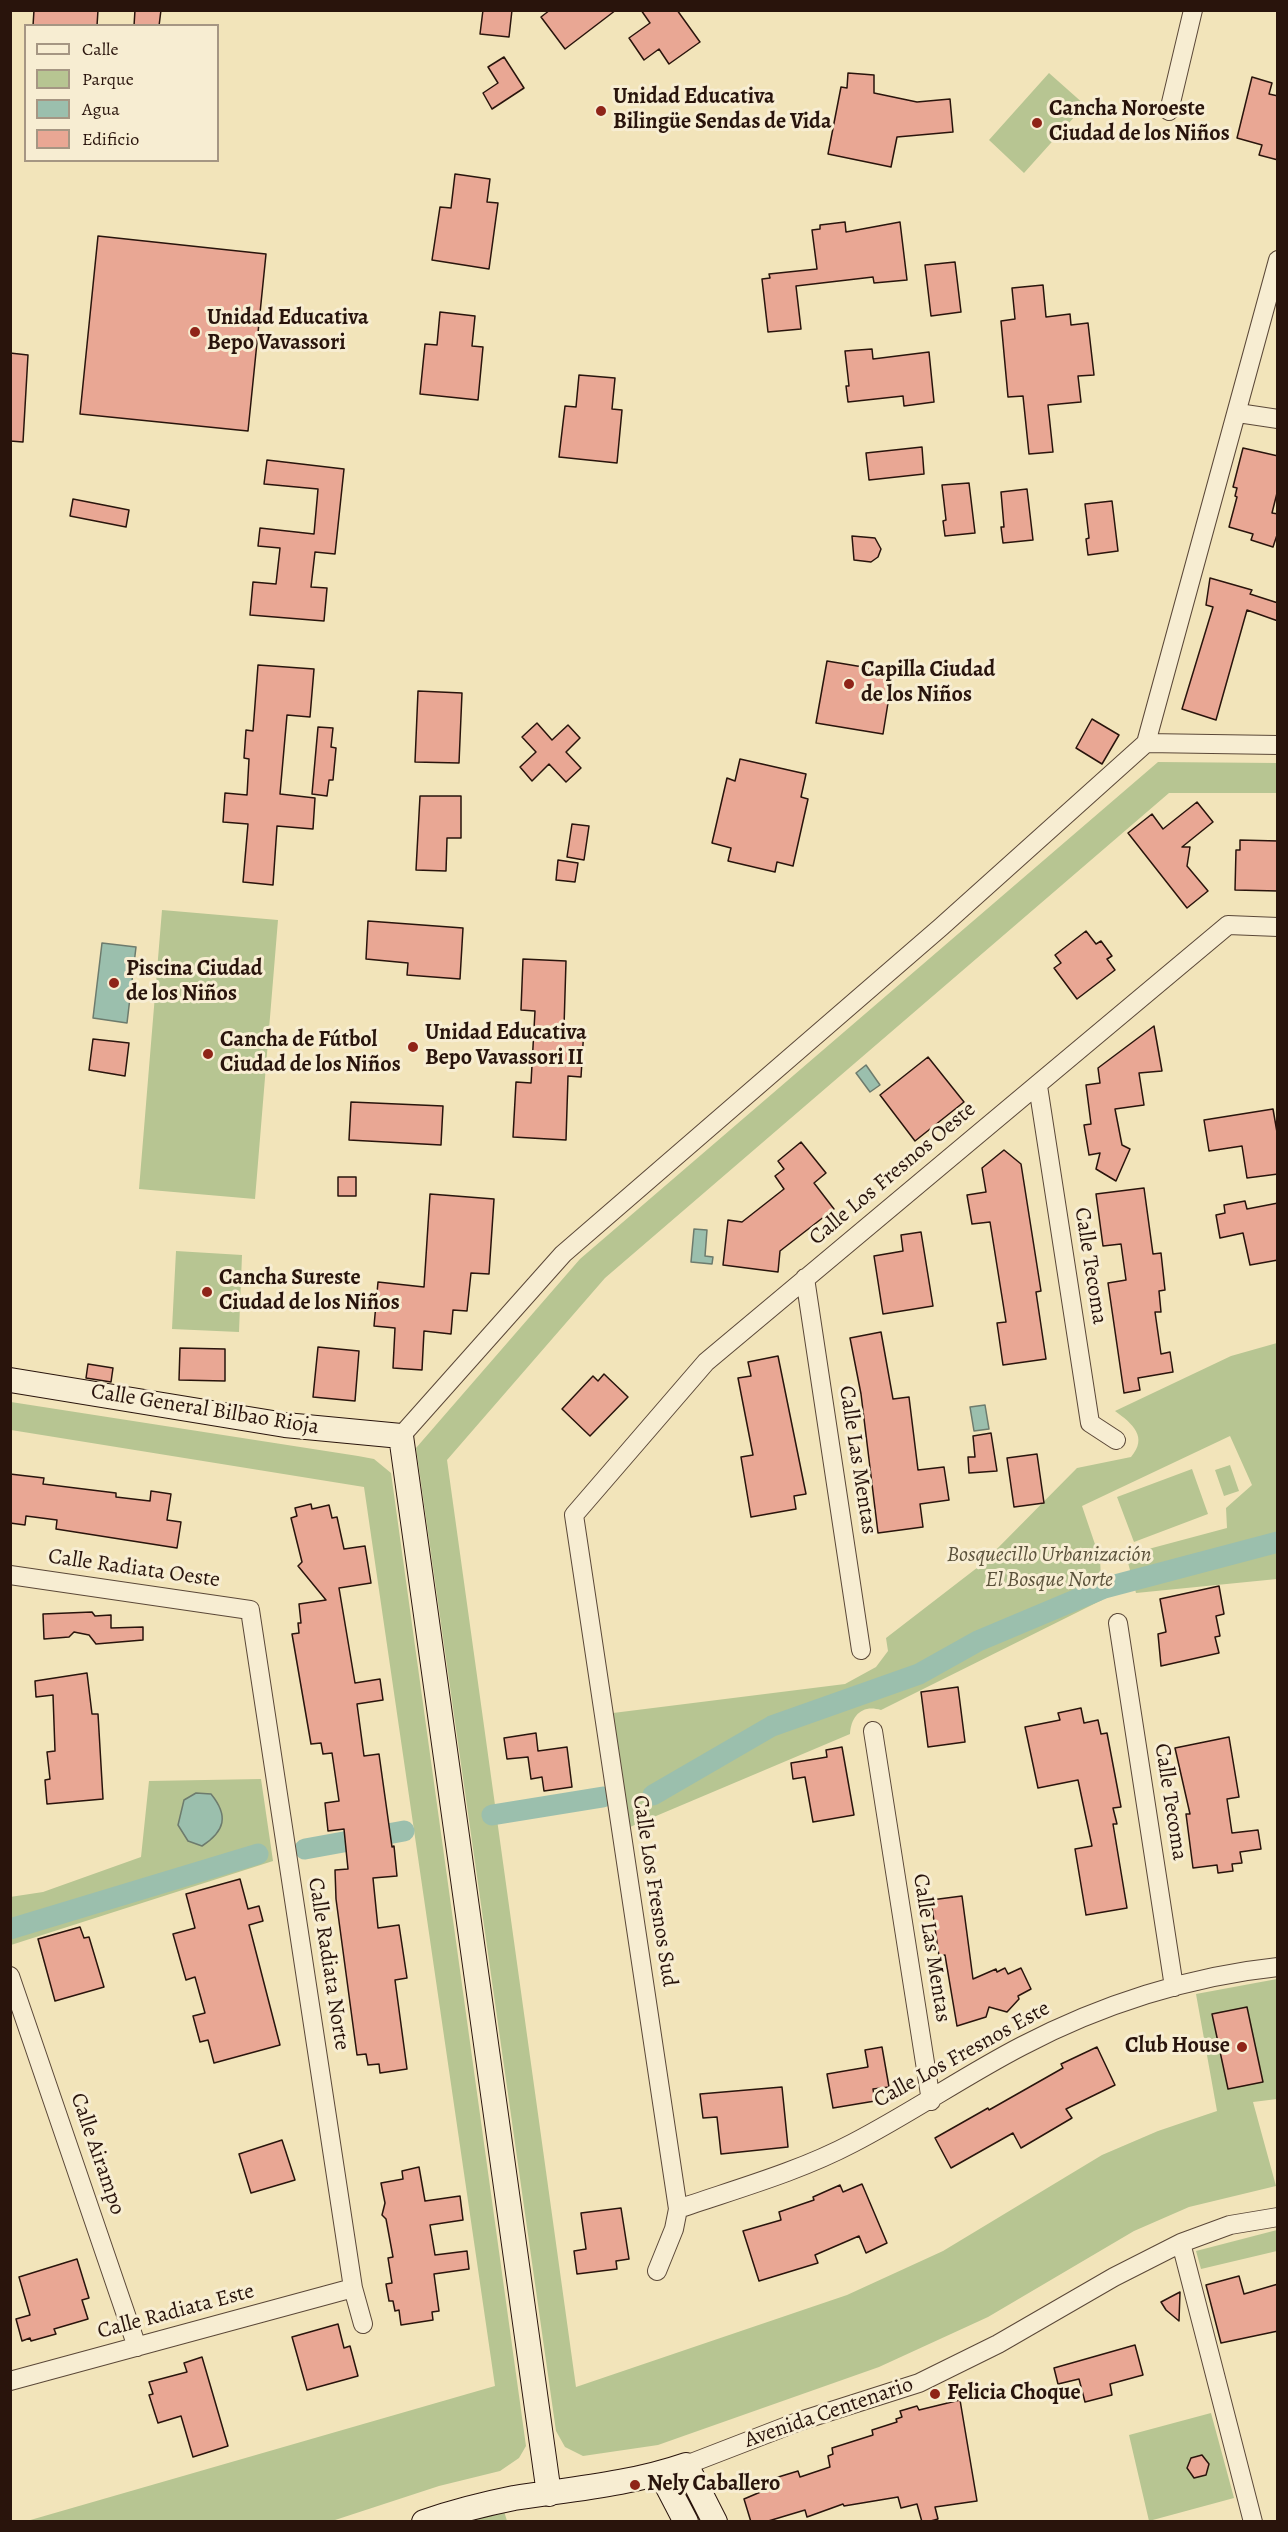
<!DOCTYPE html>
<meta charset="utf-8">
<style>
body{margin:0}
#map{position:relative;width:1288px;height:2532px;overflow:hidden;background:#f2e4ba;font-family:Alegreya,serif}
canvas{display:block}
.frame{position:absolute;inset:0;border:12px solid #29140c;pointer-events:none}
.legend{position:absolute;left:24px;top:24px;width:195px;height:138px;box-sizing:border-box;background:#f7edd2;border:2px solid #a59683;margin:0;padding:8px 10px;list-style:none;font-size:18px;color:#29140c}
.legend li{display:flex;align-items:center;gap:12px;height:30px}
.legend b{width:30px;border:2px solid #a59683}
</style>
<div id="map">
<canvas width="1288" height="2532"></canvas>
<div class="frame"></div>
<ul class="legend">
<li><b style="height:8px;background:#f7edd2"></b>Calle</li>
<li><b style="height:16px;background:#b7c592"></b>Parque</li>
<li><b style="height:16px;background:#9bbfad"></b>Agua</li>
<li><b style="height:16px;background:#e9a794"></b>Edificio</li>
</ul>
</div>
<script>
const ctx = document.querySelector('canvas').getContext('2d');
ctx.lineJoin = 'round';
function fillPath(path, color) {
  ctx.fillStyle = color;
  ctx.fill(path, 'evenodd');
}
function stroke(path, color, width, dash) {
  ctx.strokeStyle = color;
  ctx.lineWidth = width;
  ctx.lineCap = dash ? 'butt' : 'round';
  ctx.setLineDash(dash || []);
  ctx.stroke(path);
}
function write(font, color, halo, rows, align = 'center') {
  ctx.font = font + ' Alegreya,serif';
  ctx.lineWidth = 6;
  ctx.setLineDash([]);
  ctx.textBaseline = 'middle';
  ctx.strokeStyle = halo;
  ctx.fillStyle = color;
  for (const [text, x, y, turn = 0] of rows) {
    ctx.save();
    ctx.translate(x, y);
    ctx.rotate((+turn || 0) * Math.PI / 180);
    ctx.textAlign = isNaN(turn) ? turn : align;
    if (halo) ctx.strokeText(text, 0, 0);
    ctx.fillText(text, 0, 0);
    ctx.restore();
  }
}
fillPath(new Path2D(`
 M1049,73L1085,105L1024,173L989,140Z
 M1158,762L1277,763V793H1169L605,1278L447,1460L576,2387L847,2295L943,2251L1102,2155L1158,2131L1217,2111L1196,1994L1277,1979V2099L1253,2102L1276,2186L1189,2207L1134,2231L988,2317L879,2367L658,2445L583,2456L565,2447L556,2431L416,1448L580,1259Z
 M162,910L278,920L255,1199L139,1189Z
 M176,1251L242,1255L239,1332L172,1329Z
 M1277,1343V1579L1136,1593L1126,1555L1227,1528L1226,1508L1252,1485L1230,1436L1082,1506L1100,1559L1102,1600L881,1710C862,1704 851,1716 850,1734L630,1827L613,1713L845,1684L876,1667L888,1651L886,1638L982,1564L1077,1468L1131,1457C1148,1437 1133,1424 1115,1411L1231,1356Z
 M11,1402L358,1456L374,1459L391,1473L526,2446L519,2458L500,2471L439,2486L332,2521H27L495,2386L364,1487L11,1430Z
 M1230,1465L1239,1491L1224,1496L1215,1470Z
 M1192,1469L1208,1514L1134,1542L1117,1497Z
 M261,1779L273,1861L11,1945L10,1897L43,1892L141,1857L149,1781Z
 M1277,2230V2251L1201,2269L1196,2251Z
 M1211,2413L1234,2498L1149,2521L1129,2435Z
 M504,2511L507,2521L461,2522Z`), '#b7c592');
const water = new Path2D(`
 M102,943L136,947L127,1023L93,1018Z
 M866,1065L880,1085L870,1092L856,1073Z
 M694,1229L707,1230L705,1256L713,1257L712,1264L691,1262Z
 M985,1405L989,1429L974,1431L970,1407Z
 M196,1793L211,1794C229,1816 225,1831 202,1846L188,1841L178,1825L184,1800Z`);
fillPath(water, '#9bbfad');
stroke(water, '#6d7b6d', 1.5);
stroke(new Path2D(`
 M653,1795L772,1726L919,1674L978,1641L1104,1588L1278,1542
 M492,1815L603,1797
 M305,1849L404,1831
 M10,1929L258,1854`), '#9bbfad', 21);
const building = new Path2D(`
 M34,10H98L97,26H33Z
 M135,10H161L159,26H134Z
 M483,10H512L509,37L480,34Z
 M550,10H616L565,49L541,17Z
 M641,10H677L700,42L669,64L659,49L644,60L629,38L650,23Z
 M504,57L524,88L492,109L483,93L498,83L488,67Z
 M848,73L874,75V93L917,102L950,99L953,132L897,137L891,167L828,154L841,87L847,88Z
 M1252,77L1272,83L1269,94L1278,96V160L1259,155L1262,145L1237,138Z
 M455,174L490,179L487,202L498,203L489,269L432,260L440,207L451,208Z
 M845,222L846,232L900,222L907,280L874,283L873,277L796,286L801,329L768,332L762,279L770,278L769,274L817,269L812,230L820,229V225Z
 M98,236L266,254L248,431L80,414Z
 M955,262L961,312L931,316L925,265Z
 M1043,285L1046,317L1070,314L1071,325L1088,323L1094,375L1078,376L1081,402L1048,405L1053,452L1029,454L1023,396L1008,397L1001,321L1015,319L1012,288Z
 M440,312L475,316L472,346L483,347L478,400L420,394L425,344L437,345Z
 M872,349L873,359L929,352L934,402L904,406L903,396L848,402L846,386H849L845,351Z
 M10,353L28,355L23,442L10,441Z
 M579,375L615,378L612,409L622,410L617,463L559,457L565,406L576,407Z
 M922,447L924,474L869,480L866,453Z
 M1243,448L1278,456V489L1272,513L1278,514V532L1273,547L1251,540L1253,534L1229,527L1237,497L1235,496L1237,488L1233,487Z
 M267,460L344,469L335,554L315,552L311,587L327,588L324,621L250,615L253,582L276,584L280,548L258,546L260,528L314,534L318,489L264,484Z
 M969,483L975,533L945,536L943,521L946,520L942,485Z
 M1027,489L1033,540L1003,543L1001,527H1004L1001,492Z
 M73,499L129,510L126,527L70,516Z
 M1112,501L1118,551L1088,555L1086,539L1089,538L1085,504Z
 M852,536L875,538L881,549L878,557L871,562L854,560Z
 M1210,578L1252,590L1250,594L1278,603V621L1247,610L1216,720L1182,709L1213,607L1206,605Z
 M827,661L893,672L883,734L816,723Z
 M258,665L314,669L310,717L287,715L280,794L315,798L313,829L277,826L273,885L243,882L248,824L223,822L225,793L247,795L249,759L244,758L246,730L253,731Z
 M418,691L462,693L459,763L415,762Z
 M1092,719L1119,735L1102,764L1076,748Z
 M537,723L552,740L568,725L580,738L566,752L581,768L566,782L549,764L532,781L520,767L536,752L522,737Z
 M318,727L333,728L331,747L336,748L333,780H329L327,796L312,794Z
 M740,759L806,774L801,797L808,799L793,866L777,862L775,872L728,861L731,848L712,843L727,778L735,781Z
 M420,796H461V838H447L446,871L416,870Z
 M1197,802L1213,822L1182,847H1190L1187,866L1208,891L1187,908L1128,833L1152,814L1163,829Z
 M572,824L589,826L584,860L567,857Z
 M1240,840L1278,841V891L1235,890L1236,850H1240Z
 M558,860L578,863L575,882L556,880Z
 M368,921L463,928L460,979L407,975L408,963L366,959Z
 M1086,931L1096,944L1101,941L1112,956L1107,959L1115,970L1077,999L1054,968L1061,963L1055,955Z
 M523,959L566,961L564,1027L584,1028L581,1077L568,1076L566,1140L513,1137L516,1082L531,1083L535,1011L521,1010Z
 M1154,1026L1162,1071L1139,1073L1144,1105L1115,1109L1122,1145L1130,1149L1116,1181L1096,1169L1100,1153L1089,1155L1084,1125L1091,1124L1086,1085L1100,1083L1098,1068Z
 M93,1039L129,1043L125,1076L89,1070Z
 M928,1057L964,1102L915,1141L880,1095Z
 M351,1102L443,1106L441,1145L349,1140Z
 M1273,1109L1278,1138V1174L1247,1178L1242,1146L1209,1151L1204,1120Z
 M801,1142L826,1173L814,1183L834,1209L780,1251L778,1272L723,1265L728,1220L742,1222L784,1189L775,1176L784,1169L778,1161Z
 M1004,1150L1021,1164L1041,1291L1036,1292L1046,1359L1003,1365L997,1323L1006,1322L990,1222L972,1224L967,1195L986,1192L982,1168Z
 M338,1177H356V1196H338Z
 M1144,1188L1153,1254L1161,1253L1165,1290L1159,1291L1161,1312H1155L1161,1354L1170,1352L1173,1372L1138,1378L1140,1390L1124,1393L1108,1283L1126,1280L1121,1244L1103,1246L1096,1194Z
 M430,1194L494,1199L489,1274L471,1273L467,1311L453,1310L451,1334L424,1331L422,1370L393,1368L395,1328L374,1326L378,1282L424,1287Z
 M1245,1201L1247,1209L1278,1203V1260L1250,1265L1243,1233L1220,1238L1216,1215L1225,1213L1224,1205Z
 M921,1232L933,1306L883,1314L874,1256L903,1251L901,1235Z
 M881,1332L893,1399L909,1397L918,1470L944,1467L949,1500L920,1504L923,1527L878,1533L861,1394L850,1338Z
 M318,1347L359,1351L355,1401L313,1397Z
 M180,1348L225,1349V1381L179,1380Z
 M778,1356L806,1494L794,1496L796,1509L751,1517L741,1457L753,1455L738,1378L751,1376L748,1362Z
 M88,1364L113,1368L111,1382L86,1378Z
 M604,1374L628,1397L590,1436L562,1409L593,1376L598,1381Z
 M991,1433L997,1471L969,1473L968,1457H975L973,1436Z
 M1037,1454L1044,1503L1014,1507L1007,1458Z
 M10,1474L44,1478L43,1484L116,1493V1497L150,1501L151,1491L171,1494L167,1520L181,1522L177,1548L56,1529L57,1520L26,1516L25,1525L10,1523Z
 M311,1504L312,1509L329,1505L332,1518L337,1517L344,1549L365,1546L371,1583L339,1588L355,1683L380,1679L383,1700L357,1704L364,1756L379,1754L392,1847L394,1846L397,1876L373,1878L378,1928L399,1925L407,1978L395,1980L407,2069L380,2073L379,2064L368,2065L366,2054L357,2055L336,1899L335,1870L348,1869L344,1829L328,1831L325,1803L339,1801L332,1753L323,1754L321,1743L311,1744L292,1634L299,1633L298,1623H301L299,1604L326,1600L298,1566L302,1562L291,1518L297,1516L295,1508Z
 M1219,1586L1224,1614L1216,1616L1220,1636L1215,1637L1219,1653L1161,1666L1158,1634L1166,1632L1160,1599Z
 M92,1612L95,1616L111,1615V1628L143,1627V1640L96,1644L89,1635L74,1632L69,1637L44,1639L43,1614Z
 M87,1673L92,1714H98L103,1799L47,1804L45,1780L50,1779L47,1752L55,1751L53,1695L36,1697L35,1681Z
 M958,1687L965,1742L928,1747L921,1692Z
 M1081,1708L1084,1723L1098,1720L1101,1734L1107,1733L1121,1807L1113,1808L1117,1824H1113L1127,1908L1086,1915L1075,1849L1092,1846L1078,1780L1038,1788L1025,1727L1060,1720L1058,1713Z
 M536,1733L538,1751L567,1747L572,1787L544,1791L542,1777L531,1779L528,1757L507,1759L504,1738Z
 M1229,1737L1239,1797L1227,1799L1232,1833L1258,1830L1261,1849L1240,1852L1242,1863L1232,1864L1233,1871L1218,1873L1217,1865L1193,1868L1186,1814H1190L1175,1748Z
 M842,1747L854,1815L813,1822L805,1777L793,1779L791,1763L827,1757L826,1750Z
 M240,1879L248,1909L259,1906L263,1921L249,1925L280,2045L214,2063L208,2040L200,2042L193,2016L205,2013L195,1977L186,1980L173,1934L195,1928L186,1894Z
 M962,1896L973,1979L996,1969L997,1972L1005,1968L1008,1974L1021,1968L1031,1989L1018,1996L1019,1999L1007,2012L989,2007L986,2017L957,2026L945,1955L939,1956L931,1900Z
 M80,1927L84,1938L89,1937L104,1987L55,2001L38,1939Z
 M1247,2007L1263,2082L1228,2089L1212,2014Z
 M882,2047L889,2087L873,2089L875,2101L833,2108L827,2074L868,2067L865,2050Z
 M1097,2047L1115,2085L1066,2109L1072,2118L1021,2148L1013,2133L951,2168L935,2138L988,2108L989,2110L1063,2068L1061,2064Z
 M782,2087L788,2147L721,2154L717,2117L703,2118L700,2094Z
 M282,2140L295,2180L251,2193L239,2154Z
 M419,2167L425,2201L460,2196L463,2220L430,2225L435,2255L467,2251L469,2269L434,2274L439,2311L432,2312L433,2320L401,2325L399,2310L395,2311L393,2301H389L386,2284L392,2283L388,2258L393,2257L386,2219L382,2215L385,2203L381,2183L403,2179L402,2171Z
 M862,2184L887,2243L866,2253L859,2236L815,2255L818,2263L759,2281L743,2231L781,2220L779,2212L814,2200L813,2197L840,2185L843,2192Z
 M621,2208L629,2259L616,2261L617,2269L577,2274L574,2251L586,2249L581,2213Z
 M77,2259L89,2298L82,2300L88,2319L54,2329L56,2334L31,2341L30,2338L22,2341L16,2319L30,2315L19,2277Z
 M1239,2276L1244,2294L1278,2284V2331L1221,2343L1206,2285Z
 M1180,2292L1179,2321L1166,2310L1161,2302Z
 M338,2324L344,2348L350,2346L358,2376L307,2390L292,2337Z
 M1135,2345L1143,2375L1110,2384L1112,2395L1085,2402L1079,2379L1058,2384L1054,2368Z
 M202,2357L228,2446L193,2457L181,2416L158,2423L149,2395L153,2394L149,2382L187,2372L184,2363Z
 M960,2400L977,2501L935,2507L938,2519L927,2522H922L917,2504L901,2508L898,2497L844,2506L843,2504L807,2517L805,2510L765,2522H751L744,2499L777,2485L775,2478L798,2471L800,2477L830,2467L828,2456L833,2454L832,2448L873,2435L872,2430L897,2422L896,2419L902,2417L900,2411L917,2406L919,2410Z
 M1202,2455L1209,2464L1206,2475L1194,2478L1187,2468L1191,2458Z`);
fillPath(building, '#e9a794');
stroke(building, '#29140c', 1.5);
const street = new Path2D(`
 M1169,111L1193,10
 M1238,413L1278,419
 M1146,743L1278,745
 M1038,1086L1090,1423L1116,1440
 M805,1278L861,1650
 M401,1436L563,1254L941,927L1146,743L1278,260
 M10,1575L250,1610L353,2288L363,2324
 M1118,1623L1174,1987
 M873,1731L931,2101
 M10,1976L137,2347
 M678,2209C736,2189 798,2172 853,2143C911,2113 964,2076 1022,2046C1100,2005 1190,1976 1278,1967
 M1181,2243L1253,2522
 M657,2271L674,2229L678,2209L574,1515L706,1362L1228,925L1278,927
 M10,2381L353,2288
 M686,2465L800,2421L919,2383L998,2344L1114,2277L1181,2243L1230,2225L1278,2217`);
const secondary = new Path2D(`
 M10,1380L285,1425L401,1436L549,2494
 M661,2474L686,2522
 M424,2522C453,2512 484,2504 514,2498C572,2489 631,2484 686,2465L715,2522`);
stroke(street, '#5b4838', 20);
stroke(secondary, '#29140c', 26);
stroke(street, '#f7edd2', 18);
stroke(secondary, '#f7edd2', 24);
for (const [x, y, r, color] of [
 [601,111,6,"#8f2418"],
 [1037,123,6,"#8f2418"],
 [195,332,6,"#8f2418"],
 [849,684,6,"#8f2418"],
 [114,983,6,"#8f2418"],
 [413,1047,6,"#8f2418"],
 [208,1054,6,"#8f2418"],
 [207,1292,6,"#8f2418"],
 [1242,2047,6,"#8f2418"],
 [935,2394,6,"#8f2418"],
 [635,2485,6,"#8f2418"]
]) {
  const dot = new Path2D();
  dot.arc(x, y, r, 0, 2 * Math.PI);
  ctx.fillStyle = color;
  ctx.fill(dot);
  stroke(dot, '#f7edd2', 2);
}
write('bold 22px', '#29140c', '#f7edd2', [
 ["Unidad Educativa",613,98],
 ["Bilingüe Sendas de Vida",613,123],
 ["Cancha Noroeste",1049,110],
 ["Ciudad de los Niños",1049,135],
 ["Unidad Educativa",207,319],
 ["Bepo Vavassori",207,344],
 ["Capilla Ciudad",861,671],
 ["de los Niños",861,696],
 ["Piscina Ciudad",126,970],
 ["de los Niños",126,995],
 ["Unidad Educativa",425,1034],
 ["Bepo Vavassori II",425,1059],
 ["Cancha de Fútbol",220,1041],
 ["Ciudad de los Niños",220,1066],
 ["Cancha Sureste",219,1279],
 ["Ciudad de los Niños",219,1304],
 ["Club House",1230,2047,"right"],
 ["Felicia Choque",947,2394],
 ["Nely Caballero",647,2485]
], 'left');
write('22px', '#29140c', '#f7edd2', [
 ["Calle Los Fresnos Oeste",893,1174,-40],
 ["Calle Tecoma",1090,1266,81],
 ["Calle General Bilbao Rioja",205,1410,9],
 ["Calle Las Mentas",857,1460,81],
 ["Calle Radiata Oeste",134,1569,8],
 ["Calle Tecoma",1170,1802,81],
 ["Calle Los Fresnos Sud",654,1891,81],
 ["Calle Las Mentas",931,1948,81],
 ["Calle Radiata Norte",328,1964,81],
 ["Calle Los Fresnos Este",962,2055,-29],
 ["Calle Airampo",97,2154,71],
 ["Calle Radiata Este",176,2312,-15],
 ["Avenida Centenario",829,2413,-19]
]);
write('italic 22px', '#5b523b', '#f7edd2', [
 ["Bosquecillo Urbanización",1049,1556],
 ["El Bosque Norte",1049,1581]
]);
</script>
